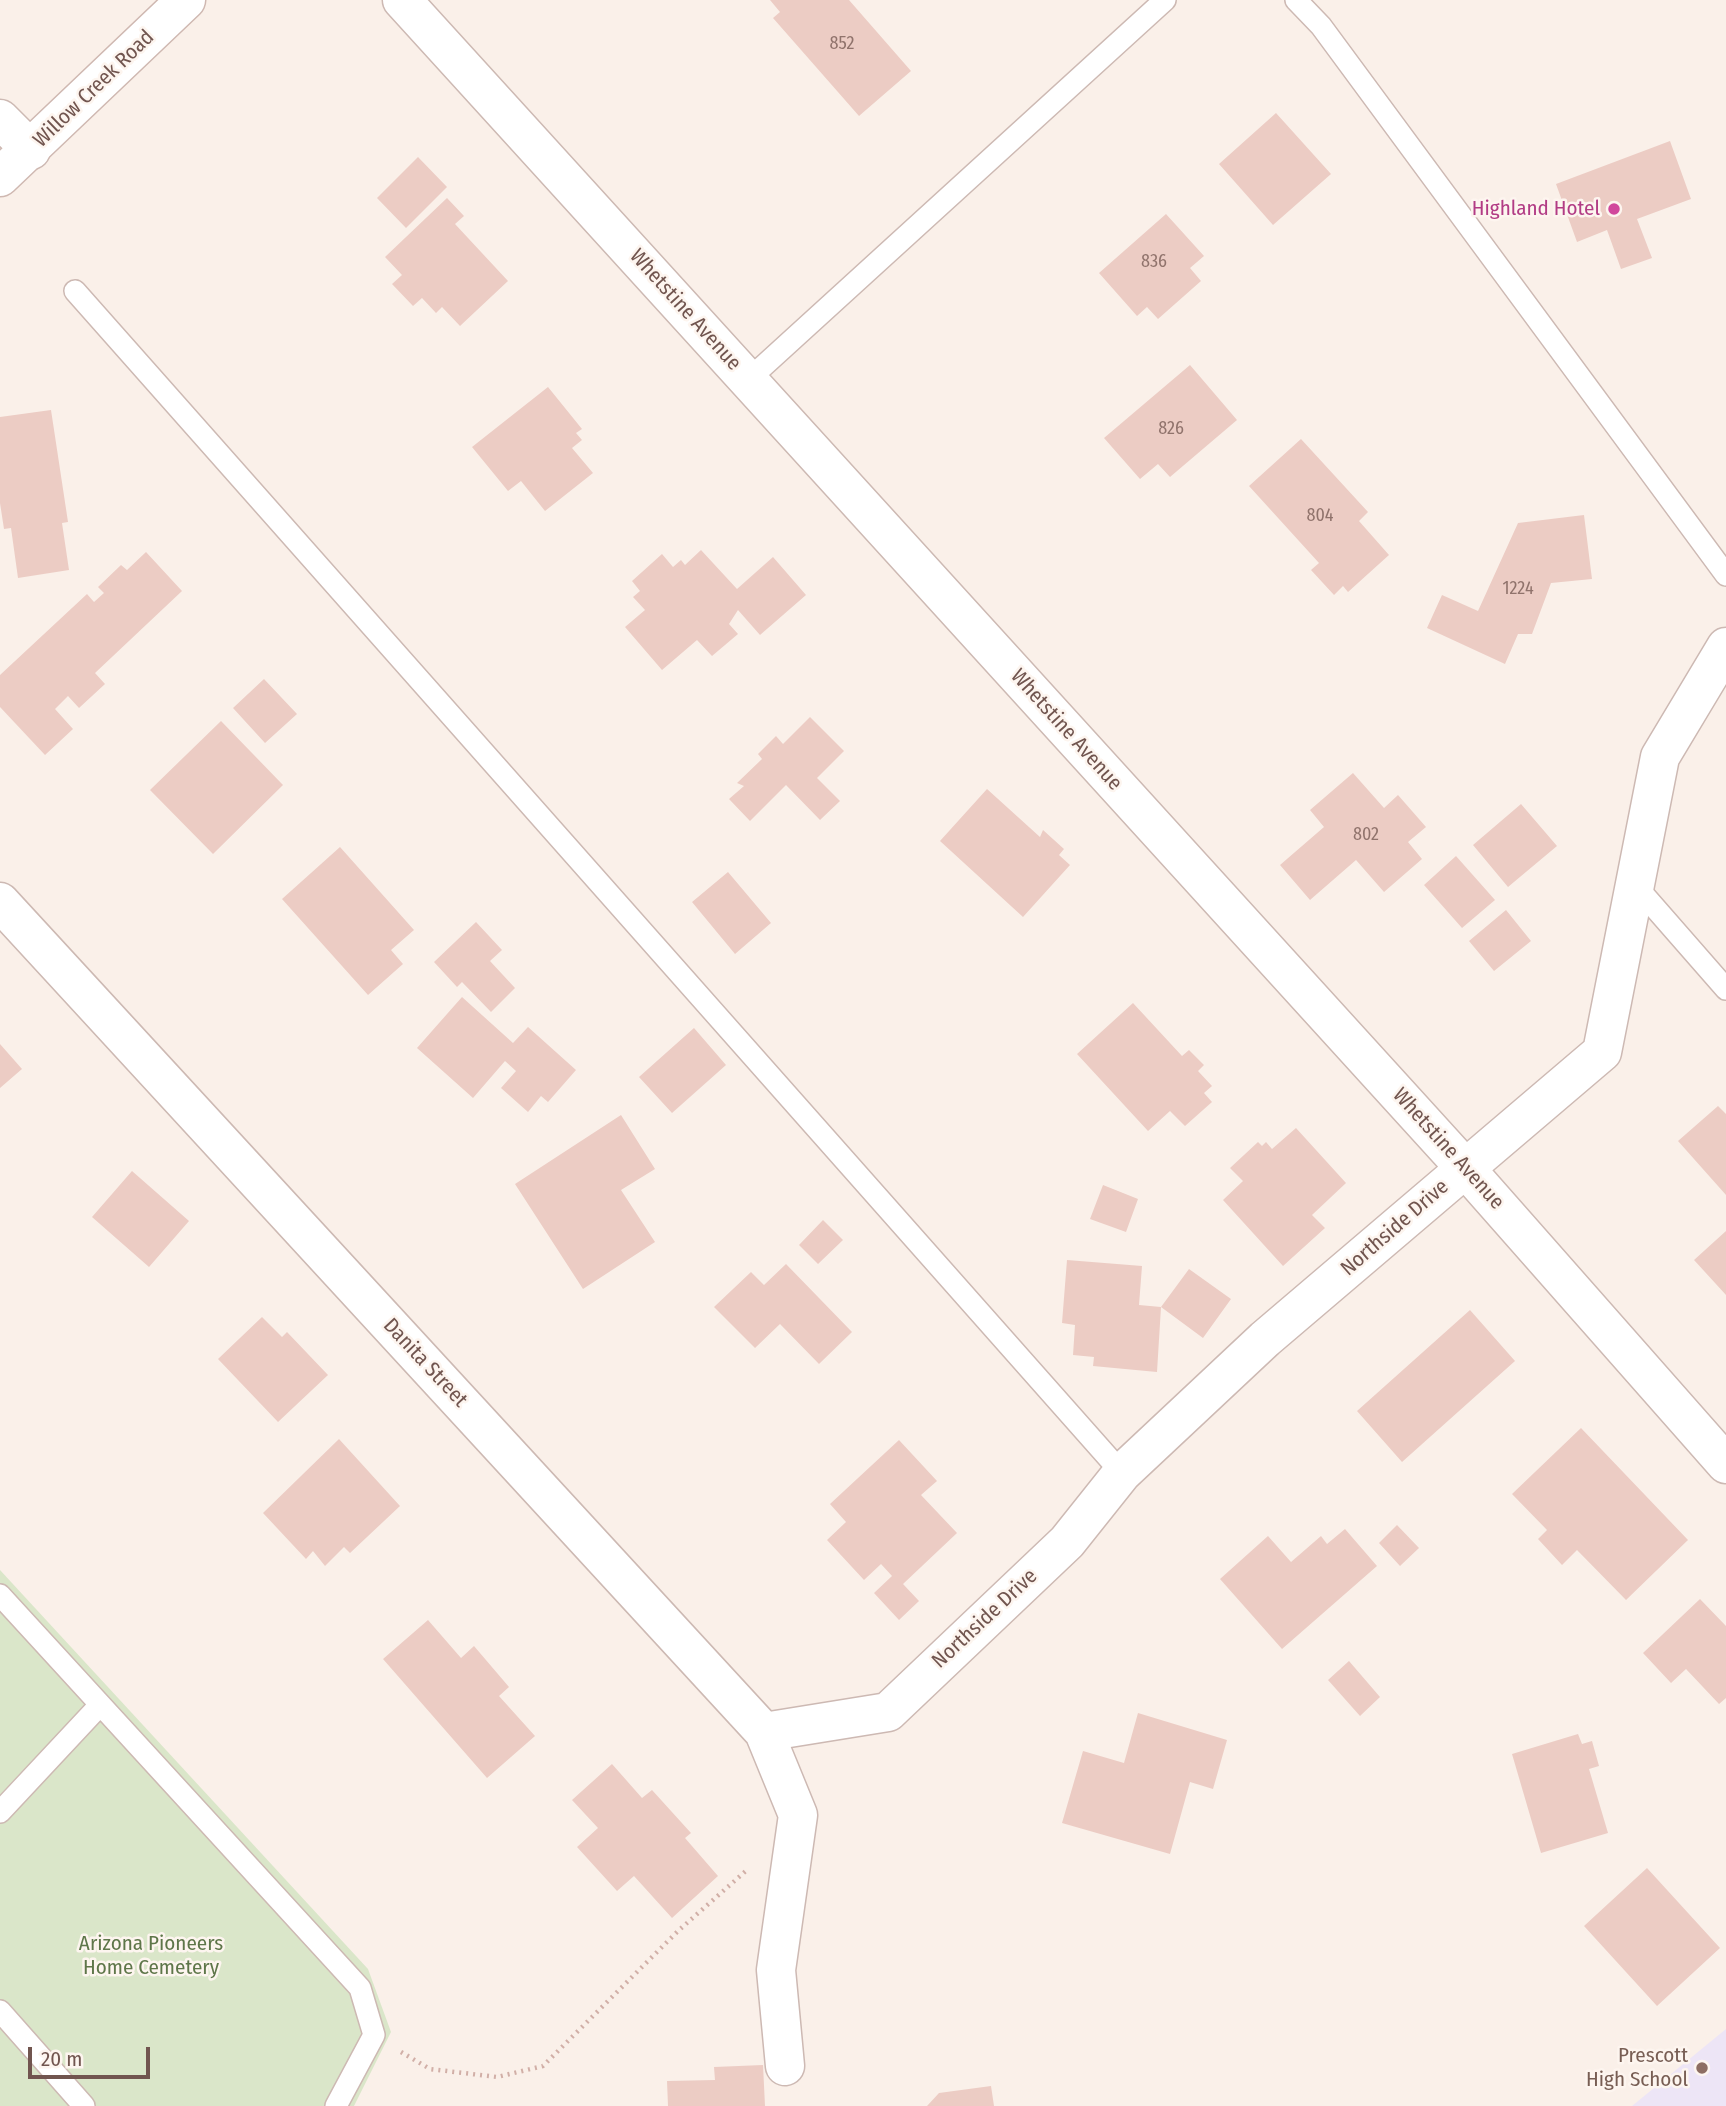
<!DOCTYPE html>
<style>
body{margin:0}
#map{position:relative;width:1726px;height:2106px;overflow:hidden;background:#faf0e9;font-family:"Fira Sans Condensed",sans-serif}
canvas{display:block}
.scale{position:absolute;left:28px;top:2047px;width:122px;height:32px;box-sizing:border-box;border:4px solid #71554f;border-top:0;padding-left:9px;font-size:21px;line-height:24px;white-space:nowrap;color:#71554f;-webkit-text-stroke:5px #fdf5ef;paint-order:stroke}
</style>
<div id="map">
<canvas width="1726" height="2106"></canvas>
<div class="scale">20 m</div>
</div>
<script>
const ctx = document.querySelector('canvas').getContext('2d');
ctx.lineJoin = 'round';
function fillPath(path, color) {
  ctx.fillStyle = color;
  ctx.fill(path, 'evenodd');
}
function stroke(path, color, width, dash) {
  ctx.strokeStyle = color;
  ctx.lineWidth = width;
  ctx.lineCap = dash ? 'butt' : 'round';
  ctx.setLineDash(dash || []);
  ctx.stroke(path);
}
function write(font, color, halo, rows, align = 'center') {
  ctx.font = font + ' "Fira Sans Condensed",sans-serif';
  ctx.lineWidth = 5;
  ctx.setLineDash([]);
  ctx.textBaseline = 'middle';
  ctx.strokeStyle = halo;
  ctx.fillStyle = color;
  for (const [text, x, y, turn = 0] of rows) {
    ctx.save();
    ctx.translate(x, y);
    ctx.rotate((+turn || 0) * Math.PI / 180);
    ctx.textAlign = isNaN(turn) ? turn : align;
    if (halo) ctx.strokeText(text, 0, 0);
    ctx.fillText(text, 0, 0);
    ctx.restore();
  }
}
fillPath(new Path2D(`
 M1726,2029V2106H1632Z`), '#ede5f6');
fillPath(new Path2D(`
 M0,1570L368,1969L391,2032L354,2106H0Z`), '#dae6c9');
fillPath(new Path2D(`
 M770,0H849L911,71L859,116L773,18L780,12Z
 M1276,113L1331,174L1273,225L1219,164Z
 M1670,141L1691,199L1637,219L1652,258L1621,269L1607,230L1577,242L1556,184Z
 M418,157L447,187L406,228L377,198Z
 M447,198L464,216L455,224L508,281L460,326L442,307L436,313L422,298L413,306L392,284L402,275L385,257Z
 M1166,214L1204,256L1190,268L1201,281L1158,319L1147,307L1137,316L1099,273Z
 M1190,365L1237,420L1170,477L1158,464L1140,479L1104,438Z
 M548,387L582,429L576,433L582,440L572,448L593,473L545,511L521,481L508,491L472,447Z
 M51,410L68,522L62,523L69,570L18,578L11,528L4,529L0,503V417Z
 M1301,439L1368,512L1359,521L1389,555L1348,592L1343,586L1334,595L1311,570L1319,563L1249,486Z
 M1584,515L1592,579L1551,583L1532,634H1518L1505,664L1427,628L1442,595L1478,611L1518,523Z
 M701,550L737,589L773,557L806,595L760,635L738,610L729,624L738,634L712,656L697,640L662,670L625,627L645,610L633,597L640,591L632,581L662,554L673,567L681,560L685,565Z
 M146,552L182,591L95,673L105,684L79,708L68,696L55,709L73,729L45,755L0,707V675L87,594L94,602L104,593L98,587L121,565L127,570Z
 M264,679L297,714L265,743L233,708Z
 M810,717L844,751L817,778L840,801L820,820L786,785L750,821L729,799L744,786L737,783L762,759L758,754L776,736L783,744Z
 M221,721L283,785L213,854L150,790Z
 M1353,773L1384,808L1398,795L1426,827L1408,842L1422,859L1384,892L1356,860L1310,900L1280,865L1324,827L1310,810Z
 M987,789L1040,837L1043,830L1064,849L1059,855L1070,865L1023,917L940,841Z
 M1521,804L1557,846L1508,887L1473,845Z
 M340,847L414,930L391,950L403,964L368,995L282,899Z
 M1456,856L1495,900L1462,928L1424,885Z
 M728,872L771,923L735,954L692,902Z
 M1506,910L1531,941L1494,971L1469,941Z
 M476,922L502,950L490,961L515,988L491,1012L462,982L457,987L434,962Z
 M462,997L513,1043L528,1027L576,1070L548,1102L541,1096L528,1112L501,1088L516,1071L505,1061L473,1098L417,1048Z
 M1133,1003L1182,1056L1189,1050L1204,1065L1198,1071L1212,1086L1204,1093L1212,1102L1185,1126L1170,1111L1148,1131L1077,1054Z
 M694,1028L726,1065L672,1113L639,1077Z
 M0,1044L22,1069L0,1088Z
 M1718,1106L1726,1114V1195L1678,1141Z
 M621,1115L655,1169L621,1190L655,1242L583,1289L515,1184Z
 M1296,1128L1346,1183L1312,1215L1325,1228L1283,1266L1223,1200L1243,1181L1230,1168L1258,1142L1262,1146L1266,1142L1272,1149Z
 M132,1171L189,1221L149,1267L92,1217Z
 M1103,1185L1138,1199L1126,1232L1090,1219Z
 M823,1220L843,1240L818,1264L799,1245Z
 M1726,1231V1295L1694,1260Z
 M1067,1260L1142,1266L1139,1305L1161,1307L1157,1372L1093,1366L1094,1357L1073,1355L1075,1325L1062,1323Z
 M786,1264L852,1332L819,1364L780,1324L755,1348L714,1307L751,1272L764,1285Z
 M1189,1269L1231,1299L1203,1338L1161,1307Z
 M1470,1310L1515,1361L1402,1462L1357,1411Z
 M262,1317L282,1337L287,1332L328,1375L278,1422L218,1359Z
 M1581,1428L1688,1540L1626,1600L1577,1550L1562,1565L1538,1539L1547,1530L1512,1494Z
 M339,1439L400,1506L350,1553L344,1547L325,1566L313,1551L306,1559L263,1513Z
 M899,1440L937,1481L921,1495L957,1533L903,1584L919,1601L899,1620L874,1593L892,1576L881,1564L864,1580L827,1540L846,1522L830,1504Z
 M1397,1525L1419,1548L1400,1566L1379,1543Z
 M1345,1529L1377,1566L1282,1649L1220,1579L1268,1536L1291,1562L1321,1536L1327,1544Z
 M1700,1599L1726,1626V1698L1719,1704L1686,1669L1671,1683L1643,1653Z
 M428,1620L461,1658L474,1646L509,1687L499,1696L535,1736L487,1778L383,1659Z
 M1349,1661L1380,1697L1360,1716L1328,1680Z
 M1138,1713L1227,1740L1213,1789L1190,1782L1170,1854L1062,1823L1083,1751L1124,1763Z
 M1578,1734L1582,1744L1592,1741L1599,1766L1589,1769L1608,1833L1541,1853L1512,1754Z
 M612,1764L642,1798L652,1790L691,1833L685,1838L718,1876L672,1918L634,1876L617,1891L577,1847L598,1828L572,1800Z
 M1647,1868L1720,1948L1657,2006L1584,1926Z
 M763,2065L765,2106H668L667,2081L715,2080L714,2067Z
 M991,2086L994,2106H927L939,2093Z`), '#ecccc4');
const service = new Path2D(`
 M1296,0L1321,26L1726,575
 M75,291L1122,1473
 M748,380L1165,0
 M1635,885L1726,989
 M0,1595L360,1988L374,2035L336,2106
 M0,1812L100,1705
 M0,2011L84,2106`);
const minor = new Path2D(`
 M402,0L1465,1168L1726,1464
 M0,119L31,150
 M0,902L764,1732L888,1712L1067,1542L1122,1473L1265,1339L1602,1052L1660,757L1726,647
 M764,1732L798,1815L776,1970L785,2066`);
const secondary = new Path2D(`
 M0,177L186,0`);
stroke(service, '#cdb9b3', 24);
stroke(minor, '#cdb9b3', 41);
stroke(secondary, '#cfb8b1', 41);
stroke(new Path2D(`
 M401,2052L430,2069L497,2077L543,2066L678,1931L748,1869`), '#d1afa7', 4.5, [2, 5]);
stroke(service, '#fff', 21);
stroke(minor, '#fff', 38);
stroke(secondary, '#fff', 38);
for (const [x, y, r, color] of [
 [1614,209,7,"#d1479c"],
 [1702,2068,7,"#8d6e63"]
]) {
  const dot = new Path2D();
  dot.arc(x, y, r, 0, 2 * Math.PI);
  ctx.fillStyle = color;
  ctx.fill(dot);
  stroke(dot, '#fdf5ef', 2.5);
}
write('18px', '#90736c', null, [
 ["852",842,44],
 ["836",1154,262],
 ["826",1171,429],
 ["804",1320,516],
 ["1224",1518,589],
 ["802",1366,835]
]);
write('21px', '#71554f', '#fdf5ef', [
 ["Willow Creek Road",94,89,-44],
 ["Whetstine Avenue",685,310,48],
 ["Whetstine Avenue",1066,730,48],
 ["Whetstine Avenue",1448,1149,48],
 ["Northside Drive",1395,1228,-41],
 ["Danita Street",425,1363,47],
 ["Northside Drive",985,1619,-43]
]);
write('21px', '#b23c85', '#fdf5ef', [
 ["Highland Hotel",1600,209]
], 'right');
write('21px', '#5e7649', '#fdf5ef', [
 ["Arizona Pioneers",151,1944],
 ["Home Cemetery",151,1968]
]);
write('21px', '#785e54', '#fdf5ef', [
 ["Prescott",1688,2056],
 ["High School",1688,2080]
], 'right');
</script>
